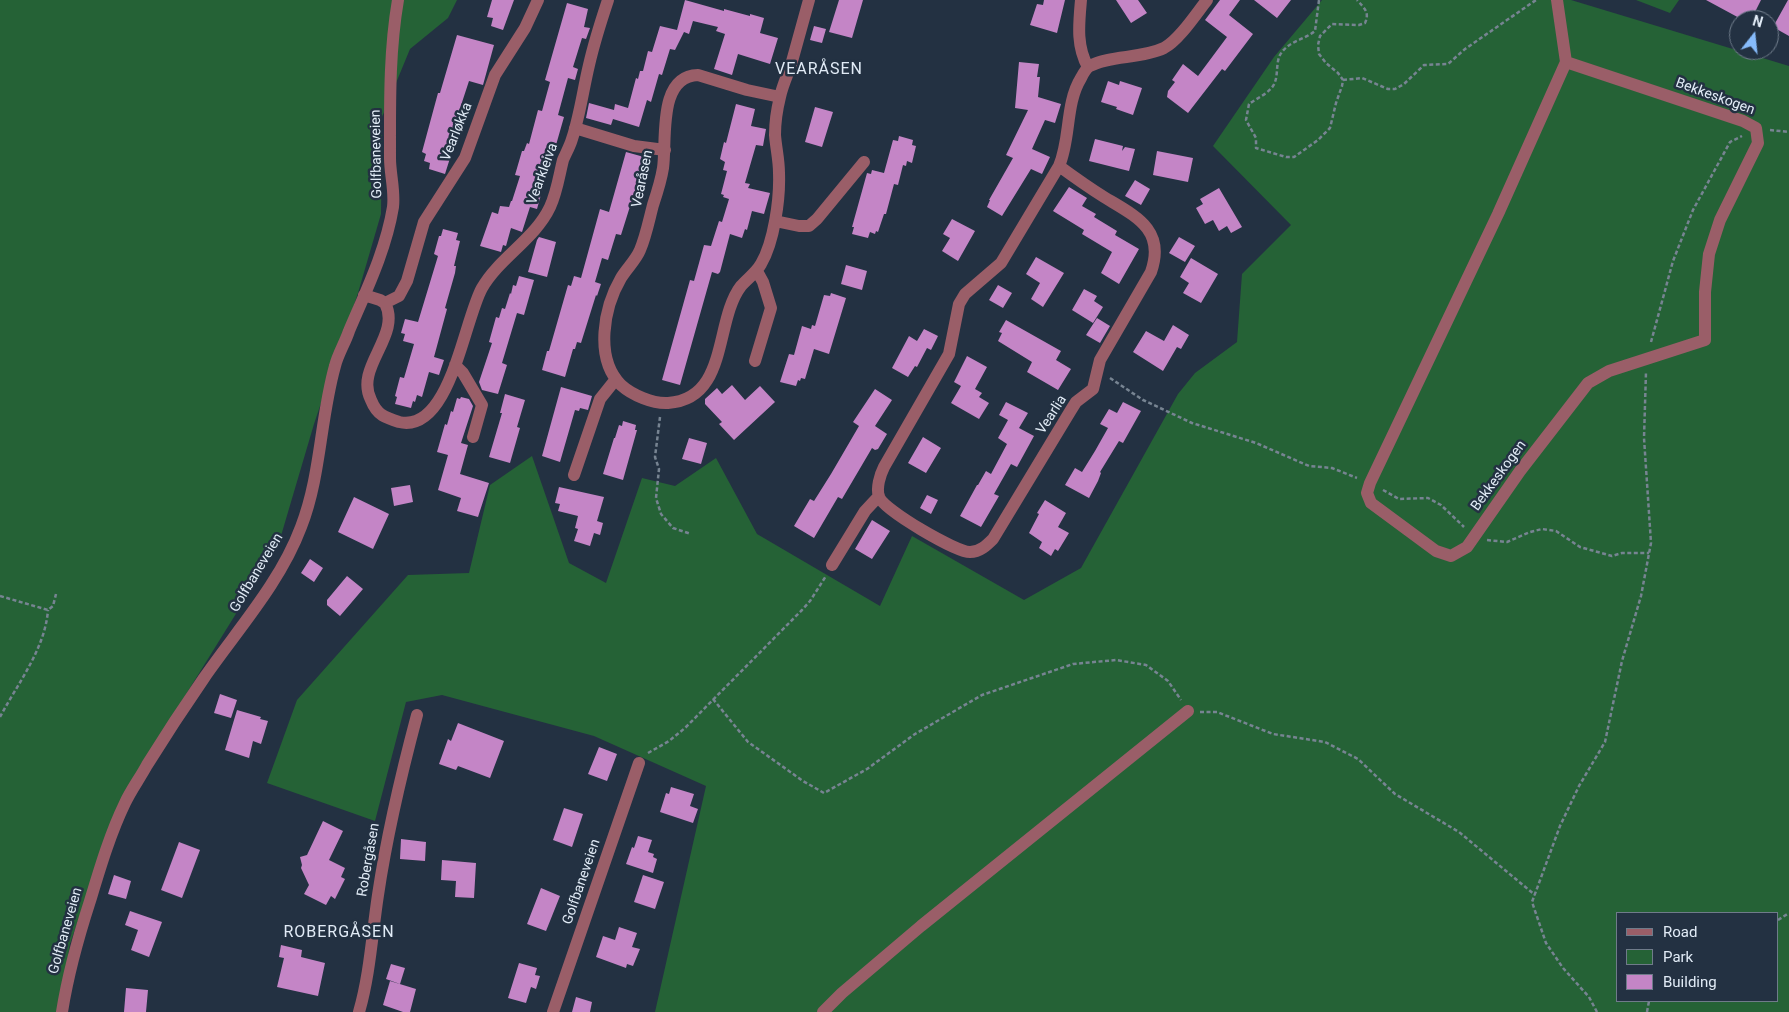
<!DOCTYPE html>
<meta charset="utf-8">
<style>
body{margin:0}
#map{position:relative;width:1789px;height:1012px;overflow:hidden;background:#233142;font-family:Roboto,sans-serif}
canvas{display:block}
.legend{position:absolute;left:1616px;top:912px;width:162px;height:90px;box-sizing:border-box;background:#233142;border:1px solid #6f7b8a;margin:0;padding:6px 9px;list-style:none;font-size:15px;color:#e1ebf6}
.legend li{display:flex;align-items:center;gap:10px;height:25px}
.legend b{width:25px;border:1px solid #6f7b8a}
.north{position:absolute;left:1729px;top:10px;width:50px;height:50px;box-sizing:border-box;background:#233142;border:1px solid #6f7b8a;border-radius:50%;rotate:16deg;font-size:14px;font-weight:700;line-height:20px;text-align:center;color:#e1ebf6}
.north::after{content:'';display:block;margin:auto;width:18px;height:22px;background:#86bbfb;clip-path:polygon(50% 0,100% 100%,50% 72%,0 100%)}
</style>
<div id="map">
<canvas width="1789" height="1012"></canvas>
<ul class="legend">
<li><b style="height:6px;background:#9a5e68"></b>Road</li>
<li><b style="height:14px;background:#256236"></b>Park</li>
<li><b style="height:14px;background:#c485c6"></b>Building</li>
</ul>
<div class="north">N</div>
</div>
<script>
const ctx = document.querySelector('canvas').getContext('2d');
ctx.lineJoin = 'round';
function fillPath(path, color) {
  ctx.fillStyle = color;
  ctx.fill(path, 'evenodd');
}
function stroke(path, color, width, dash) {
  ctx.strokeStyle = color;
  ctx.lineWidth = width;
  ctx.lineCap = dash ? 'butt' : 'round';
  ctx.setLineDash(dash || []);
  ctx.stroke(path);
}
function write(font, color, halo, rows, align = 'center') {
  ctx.font = font + ' Roboto,sans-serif';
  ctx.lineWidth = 5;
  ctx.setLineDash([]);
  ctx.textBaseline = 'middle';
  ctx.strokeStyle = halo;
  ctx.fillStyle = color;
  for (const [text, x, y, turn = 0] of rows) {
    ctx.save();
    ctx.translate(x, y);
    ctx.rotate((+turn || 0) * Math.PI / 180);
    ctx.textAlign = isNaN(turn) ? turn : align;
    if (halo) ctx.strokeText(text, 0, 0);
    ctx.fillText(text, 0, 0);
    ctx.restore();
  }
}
fillPath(new Path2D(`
 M0,0H457L448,18L410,49L382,117L381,214L358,293L314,424L278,546L139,770L110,826L70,944L59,1012H0Z
 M1322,0H1571L1789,66V1012H655L706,786L594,736L442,695L406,702L375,821L267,783L297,700L408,575L469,573L490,485L532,456L569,563L606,583L642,478L675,486L716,458L757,534L880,606L912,536L1024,600L1081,568L1178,394L1195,373L1237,342L1242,274L1291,225L1213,146L1274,57ZM1618,913H1778V1001H1618Z
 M1636,0H1679L1670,13Z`), '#256236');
fillPath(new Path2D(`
 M492,0H514L503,30L491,26L493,18L487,17Z
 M685,0L724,11V9L750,16V14L764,18L760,33L778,38L770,64L738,54L732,75L714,69L725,34L716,31L718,27L693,21L689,34L684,32L675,50L670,49L662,75L659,74L651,102L647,100L639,127L613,119L611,125L586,118L589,103L614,110L615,104L628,108L636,78L638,79L640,71H643L648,51L652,52L660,26L677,30Z
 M839,0H863L852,38L829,32Z
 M1044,0H1065L1057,33L1030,25L1037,4L1043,5Z
 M1116,0H1138L1147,13L1131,23Z
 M1220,0H1240L1229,15L1253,34L1225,71L1222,69L1188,113L1167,97L1168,91L1175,82L1172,80L1183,64L1198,76L1227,37L1205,20Z
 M1254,0H1291L1277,18Z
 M1706,0H1761L1751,20H1743Z
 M1788,0H1789V36L1773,27Z
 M567,3L588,9L584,27L590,28L586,39L582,38L573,67L578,69L575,80L568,78L558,115L564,117L554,152L553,151L537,209L530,207L522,232L511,228L506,246L503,245L501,252L480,246L492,212L498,214L500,206L509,207L511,201H512L520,176L515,175L522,151H524L527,143L529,144L538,110L542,111L550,82L545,80Z
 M814,26L826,29L822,43L810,40Z
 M457,35L494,45L483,85L469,81L447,148L446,154L451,155L445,174L429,169L430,163L424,161L426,154L422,152L438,93H440Z
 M1019,62L1039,64L1037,77H1040L1038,97L1061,104L1055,123L1045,120L1032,149L1050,157L1042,174L1031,169L1002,216L987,207L990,200H989L1013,158L1006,155L1028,110L1015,108Z
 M1108,81L1119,85L1120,81L1142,88L1133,115L1116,109L1117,107L1101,102Z
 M736,104L755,109L751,126L766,129L763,146L756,145L745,183L750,184L748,188L770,193L764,214L752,211L747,230L745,229L742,238L730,234L720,272L718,274L712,272L680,385L662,380L690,280L694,281L704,245L711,246L719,221L722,222L729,199L723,197L724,195L721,194L727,171L723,170L725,162L720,159L724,142L726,143Z
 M815,107L833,112L822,147L805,142Z
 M899,136L913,140L912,145L916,146L912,163L907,161L906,166L903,165L898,185L894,184L886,214H884L878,232L876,231L875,234L870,232L868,238L852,234L854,227H852L867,173L871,174L872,170L884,173L893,140L898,141Z
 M1095,139L1123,146L1122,151L1125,147L1135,149L1129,171L1089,161Z
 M1157,151L1193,158L1188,182L1153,175Z
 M626,152L644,157L643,165L621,235L616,234L608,260L602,258L595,282L601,284L597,296L596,295L581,343L577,342L575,349H573L565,377L542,370L547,351H549L568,285L571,286L574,276L581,278L600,209L609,212Z
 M1135,180L1150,189L1141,205L1125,196Z
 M1069,187L1087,198L1082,206L1096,214L1094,217L1117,231L1115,235L1139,249L1119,284L1101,273L1112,252L1082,234L1084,230L1053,211Z
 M1219,188L1242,227L1231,233L1227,226L1219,231L1213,220L1205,224L1196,208L1203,204L1200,199Z
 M952,219L975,231L958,261L942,251L950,238L943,234Z
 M443,229L458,233L456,240L460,241L454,266H456L455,273L445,308L447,309L434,357L444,360L439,375L429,372L422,397L417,395L415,402L413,401L411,408L395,404L397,397L395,396L400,377L404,378L414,344L403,341L405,334L401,333L405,319L418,322L438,256L434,254L439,236H441Z
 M539,237L556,242L547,277L528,272L537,240Z
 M1179,237L1195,246L1185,262L1169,253Z
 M1036,257L1064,273L1043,307L1031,299L1040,283L1026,274Z
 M1191,258L1218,274L1201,303L1183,293L1189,283L1180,277Z
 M846,265L867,271L862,290L841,284Z
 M519,276L534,280L524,315L517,313L502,363L507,365L498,394L482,390L479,382L492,343L489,342L496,317L499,318L502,308L505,309L510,293L511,294L513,285L516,286Z
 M998,285L1012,293L1003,308L989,300Z
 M1084,289L1097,296L1094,301L1103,307L1093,323L1072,310Z
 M831,293L846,298L829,354L814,349L805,379L801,378L800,381L798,380L796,386L780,382L789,354L794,355L802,326L811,329L812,325L815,326L824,295L830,296Z
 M1097,318L1110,326L1100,343L1086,335Z
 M1006,320L1061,351L1056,360L1071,369L1058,390L1027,372L1032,362L998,341L1002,333L999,332Z
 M1173,325L1189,335L1181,349L1177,347L1163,371L1133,352L1146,331L1164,341Z
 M924,329L938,336L931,350L927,348L917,367L915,366L908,377L892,368L909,336L917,341Z
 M967,356L987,367L975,389L982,393L979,397L989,403L979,419L951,403L961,386L954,382Z
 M732,385L745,400L760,386L775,402L734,440L719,424L722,422L705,404V399L717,388L722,394Z
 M561,387L592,396L588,410L580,408L579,411L575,410L560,462L542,456Z
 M875,389L892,400L875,426L887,434L878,449L875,450L872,448L842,499L838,497L814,538L794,526L810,499L814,501L831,474L859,426L853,422Z
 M505,394L525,400L517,427L520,428L510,463L489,457L502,413H500Z
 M461,397L469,399L473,406L461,443L468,445L460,474L489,483L478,517L457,511L461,498L438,490L448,455L437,452L445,424L447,425L451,411L453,412L457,398L460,399Z
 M1006,402L1028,413L1019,428L1034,436L1017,467L1011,464L994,494L999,496L981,527L960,516L977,485H978L986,471L991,474L1007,444L998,438L1008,420L999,415Z
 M1123,402L1141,411L1123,443L1119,441L1100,472L1101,473L1098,481L1089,498L1065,485L1075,468L1082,472L1095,451L1108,428L1100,424L1109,409L1117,413Z
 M623,421L636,425L635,430H637L623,480L603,474L614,438H615L619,425L622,426Z
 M923,437L941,448L926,473L908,463Z
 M689,438L707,443L701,464L682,459Z
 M410,485L413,502L394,506L391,488Z
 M559,487L604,497L597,521L603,523L600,535L594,533L590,546L574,541L578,529L575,528L578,516L558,511L560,504L555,503Z
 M927,495L938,500L931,514L920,508Z
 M354,497L389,514L373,549L338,532Z
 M1045,500L1066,513L1058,527L1069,533L1058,551L1055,549L1051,556L1039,548L1042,542L1029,533L1039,514L1037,513Z
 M872,520L890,531L872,559L855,549Z
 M310,559L323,568L314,582L301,573Z
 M347,576L363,589L340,616L327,605V600Z
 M220,694L237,700L231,718L214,713Z
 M237,710L261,717L260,719L268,721L261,744L253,741L249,758L225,750Z
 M458,723L504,741L490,778L458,766L456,770L439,764L448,739L451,741Z
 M599,747L617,754L607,781L588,774Z
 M671,787L694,794L690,806L698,809L693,823L660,812L666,793L669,794Z
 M564,808L583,814L572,847L553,840Z
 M323,821L343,831L329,860L345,868L341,877L345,879L335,899L331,896L326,905L304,894L309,885L301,868L302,865L300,857L307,855Z
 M638,836L652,840L648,852L654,854L653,857L657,859L653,873L626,864L632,847L634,848Z
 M401,839L426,842L425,861L400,859Z
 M179,842L200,850L182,898L161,890Z
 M442,860L476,863L474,898L455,897L456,881L441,880Z
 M114,875L131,881L126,899L108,894Z
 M643,875L664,882L655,909L634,902Z
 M541,888L560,896L546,931L527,924Z
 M130,911L162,922L149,957L131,950L138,930L125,925Z
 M619,927L637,933L632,947L640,949L633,966L627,964L626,968L596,957L603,936L615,940Z
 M281,945L302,950L301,957L325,963L318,996L277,987L284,958L279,957Z
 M519,963L537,968L535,975L540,976L536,989L531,987L526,1003L508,998Z
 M391,964L405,968L400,984L386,979Z
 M390,981L416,989L410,1012H403L383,1005Z
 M126,988L148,990L146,1012H124Z
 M576,997L592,1002L590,1012H572Z`), '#c485c6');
stroke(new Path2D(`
 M1319,0L1315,31C1304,40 1288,41 1280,55C1276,63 1278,74 1275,82C1272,92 1257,98 1249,104L1246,120L1256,138V148L1286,157H1294L1318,140L1330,128L1336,103L1342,86L1343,80L1338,73L1326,63L1319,54L1318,45L1320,36L1332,24L1359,25L1365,23C1370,12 1364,8 1357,0
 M1343,80L1362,78L1388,89H1395L1404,84L1424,65L1448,64L1465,49L1536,0
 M1770,130L1789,132
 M1651,342L1673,261L1693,210L1730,142L1742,136
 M1110,378L1143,400L1192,423L1256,443L1309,466L1332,468L1357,478
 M660,417L655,457L659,469L656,498L661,514L673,528L691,534
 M1383,490L1399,499L1428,498L1441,505L1464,527
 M1487,540L1507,542L1530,532L1542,529L1556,531L1580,547L1612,556L1622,553H1649
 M0,596L48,610L53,606L56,594
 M713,699L748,742L803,781L824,793L867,769L915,734L982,695L1073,664L1116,660L1146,665L1168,681L1181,700
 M1200,712H1217L1273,734L1325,742L1358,759L1395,794L1459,832L1535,895
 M0,717C18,683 45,649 48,610
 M648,753L669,741L685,728L802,610L810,601L826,576
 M1778,920L1789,913
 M1597,1012L1589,997L1563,968L1546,943L1532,902L1560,826L1579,786L1605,742L1622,661L1641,596L1651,543L1644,438L1646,372
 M1647,1012L1649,1001`), '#778492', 2.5, [4, 2.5]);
stroke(new Path2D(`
 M1081,0C1079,23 1076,46 1088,67
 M1557,0L1566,62L1498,214L1370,483L1367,493L1371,503L1436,551L1451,556L1467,547L1520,471L1588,383L1609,371L1705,340V292L1709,254L1720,220L1758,143L1756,128L1743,121L1566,62
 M780,97L747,90L698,75C657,76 667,141 663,168C661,181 657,193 653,205C649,220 646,236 640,250C636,260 627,268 621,278C604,307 594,358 621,385C632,395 653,404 668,403C729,399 714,321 741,286C748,278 756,273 761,264C774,242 780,199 779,173C779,160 776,148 775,135C775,124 777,109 780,97C782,87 787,76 791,65C797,44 803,22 809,0
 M575,128L634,146L665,150
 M1059,166C1074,177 1088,187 1104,197C1135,216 1166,229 1151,272L1100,360L1093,389L1076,402L1071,410L993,539C987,545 980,552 970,552C956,552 885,511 879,497C876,488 880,475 884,467L949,354L959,304L965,294L1001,263L1059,166C1071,138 1065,104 1081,78C1083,74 1086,68 1090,66C1110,55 1141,59 1164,48C1179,40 1196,14 1207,0
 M775,221L799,226H809L817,219L864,162
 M364,295L380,300L385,303L399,296L407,281L424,222L465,158L495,75L525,28L538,0
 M385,303C402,336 354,367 371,400C373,405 376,411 382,415C387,418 393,420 399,422C450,434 464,320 482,288C499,258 535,239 550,207C557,192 559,176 563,160C566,153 570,146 572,139C580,115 583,90 589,65C594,43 601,21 608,0
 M755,361L771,308L763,282L757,271
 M455,365L463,373L482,405L473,437
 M574,475L600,399L616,379
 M832,565L865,511L879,496
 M62,1012C68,974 78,938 90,901C100,868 110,834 125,803C131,790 140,778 147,765C165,736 184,707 204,678C238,629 280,583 301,527C321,476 320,419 335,366C338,354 345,343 349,331C366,291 386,250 393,207C395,191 390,174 390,158C390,106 389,52 398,0
 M359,1012C370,974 372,934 378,895C387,834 401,775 417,715
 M553,1012L639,763
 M823,1012L842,993L921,926L1188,711`), '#9a5e68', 12);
write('14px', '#e1ebf6', '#233142', [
 ["Bekkeskogen",1715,97,20],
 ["Vearløkka",457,132,-68],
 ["Golfbaneveien",377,154,-91],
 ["Vearkleiva",543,174,-70],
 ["Vearåsen",643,179,-78],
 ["Vearlia",1052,415,-57],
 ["Bekkeskogen",1499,476,-54],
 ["Golfbaneveien",257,573,-59],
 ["Robergåsen",369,860,-80],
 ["Golfbaneveien",582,882,-71],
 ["Golfbaneveien",66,931,-74]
]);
ctx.letterSpacing = '1px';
write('16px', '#e1ebf6', '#233142', [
 ["VEARÅSEN",819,70],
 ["ROBERGÅSEN",339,933]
]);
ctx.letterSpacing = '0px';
</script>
